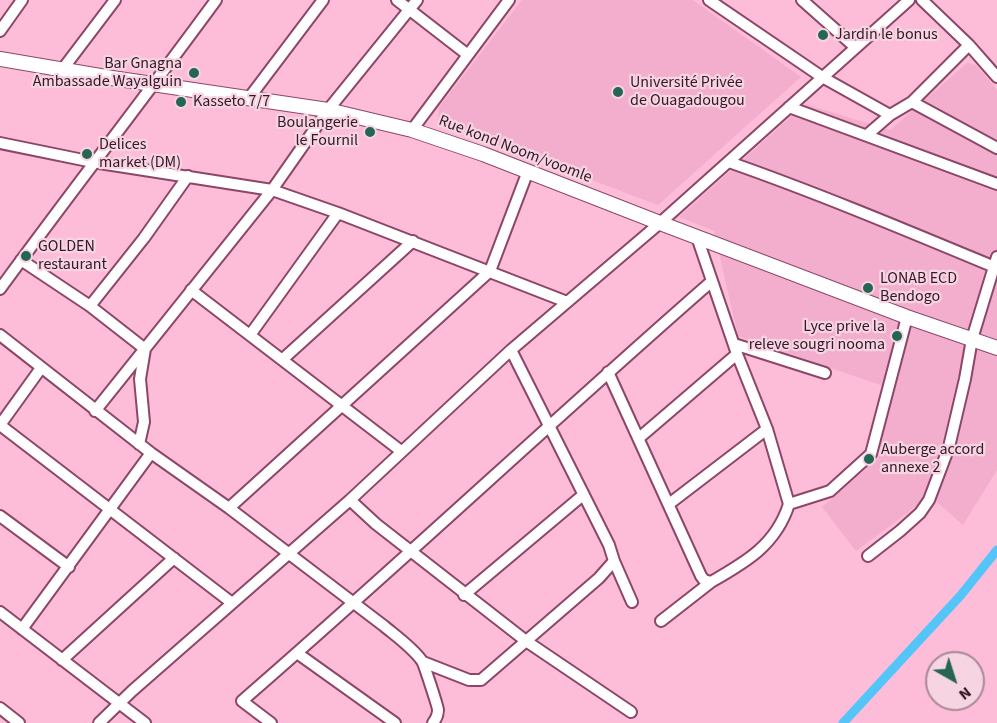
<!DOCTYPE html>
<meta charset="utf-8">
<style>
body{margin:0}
#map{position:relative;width:997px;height:723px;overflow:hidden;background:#fdbcd8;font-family:"Source Sans 3",sans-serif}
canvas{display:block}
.north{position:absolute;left:925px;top:651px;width:60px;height:60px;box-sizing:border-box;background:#f6d4e2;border:2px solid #a98997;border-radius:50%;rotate:141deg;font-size:16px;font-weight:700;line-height:24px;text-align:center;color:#351826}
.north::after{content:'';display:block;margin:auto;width:21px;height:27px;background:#256553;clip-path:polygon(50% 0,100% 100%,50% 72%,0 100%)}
</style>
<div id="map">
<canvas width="997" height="723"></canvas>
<div class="north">N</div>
</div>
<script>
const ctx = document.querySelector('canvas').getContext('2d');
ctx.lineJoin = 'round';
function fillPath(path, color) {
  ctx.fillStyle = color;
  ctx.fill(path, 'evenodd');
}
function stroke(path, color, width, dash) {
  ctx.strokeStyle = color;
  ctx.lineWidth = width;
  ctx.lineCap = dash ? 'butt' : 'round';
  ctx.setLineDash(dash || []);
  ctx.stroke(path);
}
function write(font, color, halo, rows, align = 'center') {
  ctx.font = font + ' "Source Sans 3",sans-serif';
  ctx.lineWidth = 4.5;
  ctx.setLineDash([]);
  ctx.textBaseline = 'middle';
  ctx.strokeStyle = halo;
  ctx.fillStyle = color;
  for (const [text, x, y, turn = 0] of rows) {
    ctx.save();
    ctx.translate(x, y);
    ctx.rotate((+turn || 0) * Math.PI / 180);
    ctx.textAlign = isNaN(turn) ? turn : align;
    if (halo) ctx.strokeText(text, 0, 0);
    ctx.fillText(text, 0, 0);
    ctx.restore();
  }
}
fillPath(new Path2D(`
 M522,0H693L801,77L658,205L438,122L439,107Z
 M967,63L976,65L997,90V470L963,525L930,496L856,551L822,507L878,459L892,389L738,336L714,231L679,217L805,104L890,130Z`), '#f4aecd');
stroke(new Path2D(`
 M843,723L961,595L997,550`), '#53c5f9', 9);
const minor = new Path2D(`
 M397,0L468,55
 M709,0L822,77L890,115L912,102L969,45
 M802,0L855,47
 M922,0L969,45L997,77
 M0,31L22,0
 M62,70L115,0
 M249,98L323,0
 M912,102L997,148
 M789,107L997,184
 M412,130L509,0
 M867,135L890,115
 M0,143L93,162L272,190L338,213L567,302
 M729,162C820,194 908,231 997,268
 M21,260L90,306L145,349L140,379L144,422L139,444
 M0,289C71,192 145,97 216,0
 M191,290L401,451
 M90,306L144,238L188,176
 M0,335L151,453L229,508L384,626C396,636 413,648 422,661C424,664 438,707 438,710C438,716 436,719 433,723
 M250,335L338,213
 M734,344L825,373
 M283,359L413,241
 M608,372L701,576L704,580L711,582C746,562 776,545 789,504L767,429L737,354L697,237
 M95,411L272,190L328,110L417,0
 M0,425L232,603
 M0,425L41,368
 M639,438L737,354
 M350,500L376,524L526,641L631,712
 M669,504L767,429
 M789,504L830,491L871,454L907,317
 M229,508L490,271L528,171
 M0,516L69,567
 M868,556L900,531L920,513L929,500L949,447L965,379L972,339L997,257
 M614,561L632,602
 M464,595L583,495
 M0,612L145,723
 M661,621L711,582
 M22,629L151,453
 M297,653L395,723
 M62,660L174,558
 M423,662L469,680H481L599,578L614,561L609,545L511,350
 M0,708L19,723
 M99,723L132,691L350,500L511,350L660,223L909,0
 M271,723L242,701C401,563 554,419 712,281`);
const tertiary = new Path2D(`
 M0,59L112,78L328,110L412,130L483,154L660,223L907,317L997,348`);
stroke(minor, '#8c4668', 14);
stroke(tertiary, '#8c4668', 16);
stroke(minor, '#fff', 10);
stroke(tertiary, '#fff', 14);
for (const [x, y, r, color] of [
 [823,35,6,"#256553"],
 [194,73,6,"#256553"],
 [618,92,6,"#256553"],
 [181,102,6,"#256553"],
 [370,132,6,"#256553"],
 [87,154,6,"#256553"],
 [26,256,6,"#256553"],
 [868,288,6,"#256553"],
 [897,336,6,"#256553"],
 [869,459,6,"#256553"]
]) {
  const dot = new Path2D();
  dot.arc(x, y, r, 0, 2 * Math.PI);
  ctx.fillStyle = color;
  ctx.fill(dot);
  stroke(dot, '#f6d4e2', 2);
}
write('16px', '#351826', '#f6d4e2', [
 ["Jardin le bonus",835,35],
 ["Bar Gnagna",182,64,"right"],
 ["Ambassade Wayalguin",182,82,"right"],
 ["Université Privée",630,83],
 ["de Ouagadougou",630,101],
 ["Kasseto 7/7",193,102],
 ["Boulangerie",358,123,"right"],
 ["le Fournil",358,141,"right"],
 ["Delices",99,145],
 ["market (DM)",99,163],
 ["GOLDEN",38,247],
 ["restaurant",38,265],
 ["LONAB ECD",880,279],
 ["Bendogo",880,297],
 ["Lyce prive la",885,327,"right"],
 ["releve sougri nooma",885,345,"right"],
 ["Auberge accord",881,450],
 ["annexe 2",881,468]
], 'left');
write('16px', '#351826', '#f6d4e2', [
 ["Rue kond Noom/voomle",515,150,21]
]);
</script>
